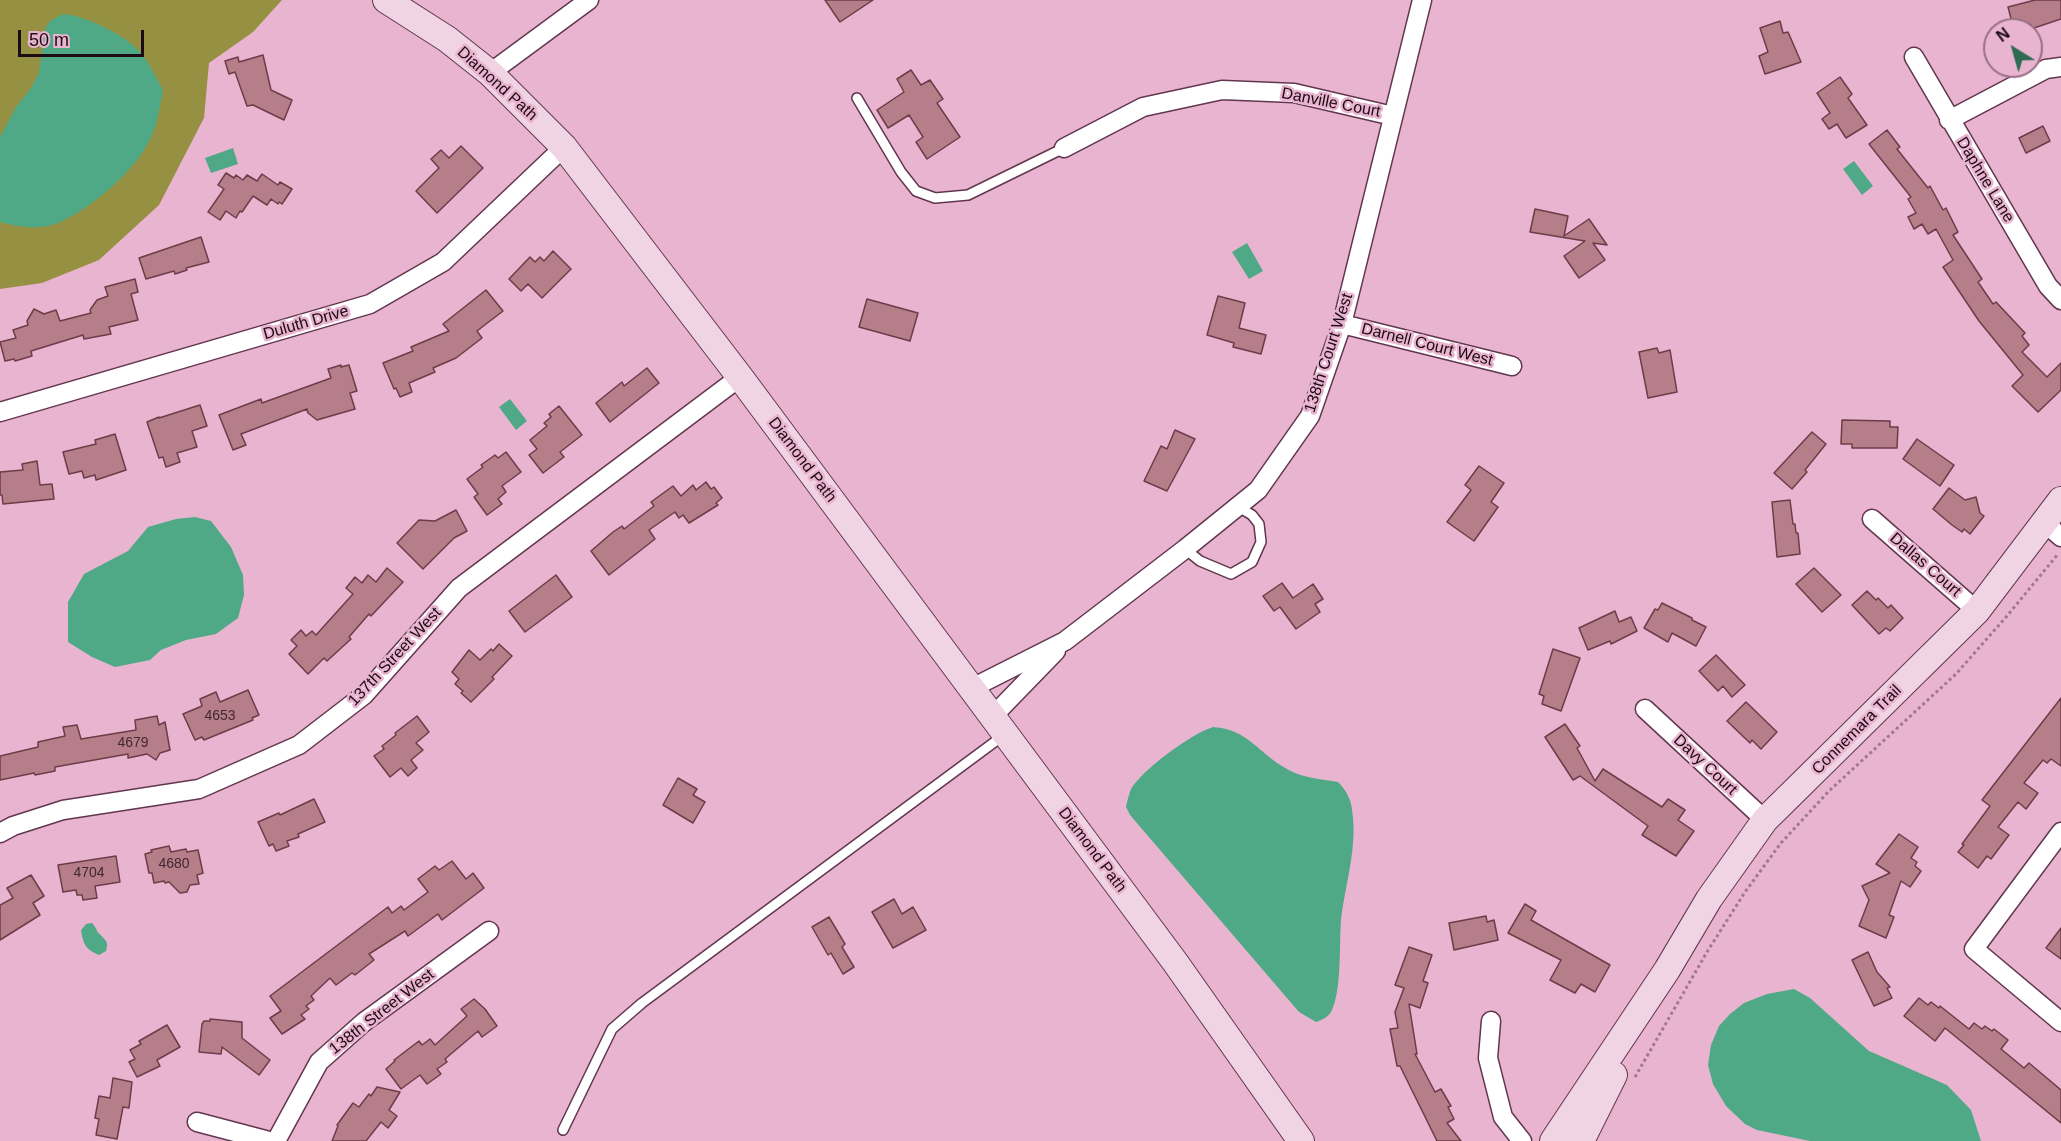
<!DOCTYPE html>
<style>
body{margin:0}
#map{position:relative;width:2061px;height:1141px;overflow:hidden;background:#e9b4d0;font-family:Helvetica,sans-serif}
canvas{display:block}
.north{position:absolute;left:1983px;top:18px;width:60px;height:60px;box-sizing:border-box;background:#e9b4d0;border:2px solid #977085;border-radius:50%;rotate:323deg;font-size:16px;font-weight:700;line-height:24px;text-align:center;color:#1c0a14}
.north::after{content:'';display:block;margin:auto;width:21px;height:27px;background:#2f6a53;clip-path:polygon(50% 0,100% 100%,50% 72%,0 100%)}
.scale{position:absolute;left:18px;top:30px;width:126px;height:27px;box-sizing:border-box;border:3px solid #1c0a14;border-top:0;padding-left:8px;font-size:18px;line-height:21px;white-space:nowrap;color:#1c0a14;-webkit-text-stroke:4px #e9b4d0;paint-order:stroke}
</style>
<div id="map">
<canvas width="2061" height="1141"></canvas>
<div class="north">N</div>
<div class="scale">50 m</div>
</div>
<script>
const ctx = document.querySelector('canvas').getContext('2d');
ctx.lineJoin = 'round';
function fillPath(path, color) {
  ctx.fillStyle = color;
  ctx.fill(path, 'evenodd');
}
function stroke(path, color, width, dash) {
  ctx.strokeStyle = color;
  ctx.lineWidth = width;
  ctx.lineCap = dash ? 'butt' : 'round';
  ctx.setLineDash(dash || []);
  ctx.stroke(path);
}
function write(font, color, halo, rows, align = 'center') {
  ctx.font = font + ' Helvetica,sans-serif';
  ctx.lineWidth = 5;
  ctx.setLineDash([]);
  ctx.textBaseline = 'middle';
  ctx.strokeStyle = halo;
  ctx.fillStyle = color;
  for (const [text, x, y, turn = 0] of rows) {
    ctx.save();
    ctx.translate(x, y);
    ctx.rotate((+turn || 0) * Math.PI / 180);
    ctx.textAlign = isNaN(turn) ? turn : align;
    if (halo) ctx.strokeText(text, 0, 0);
    ctx.fillText(text, 0, 0);
    ctx.restore();
  }
}
fillPath(new Path2D(`
 M0,0H282L253,32L209,63L204,118L159,205L99,260L42,283L0,289Z`), '#969142');
fillPath(new Path2D(`
 M63,14C87,16 125,35 141,53C150,64 156,78 163,90C160,105 158,121 152,135C139,168 88,212 55,224C38,230 17,227 0,222V137L16,107L31,88L39,73L45,29L50,21Z
 M233,148L238,164L211,173L205,158Z
 M1854,161L1873,186L1862,195L1843,169Z
 M1247,243L1263,271L1249,279L1232,252Z
 M510,399L527,421L516,430L499,407Z
 M195,517L211,521L231,547L243,575L244,595L238,618L216,634L186,640L161,650L150,660L115,667L92,657L68,642V602L84,574L128,551L148,527L176,519Z
 M1213,727C1248,729 1259,754 1287,769C1302,778 1321,779 1338,782C1346,790 1351,799 1352,810C1358,846 1345,885 1341,920C1339,945 1342,991 1331,1012C1328,1017 1322,1020 1316,1022L1299,1012L1130,815L1126,807C1127,802 1129,794 1131,789C1143,769 1191,734 1213,727Z
 M92,923C94,925 96,928 97,931C103,939 110,940 106,951L99,955C86,950 83,944 81,930L86,924Z
 M1794,989L1810,998L1869,1051L1947,1085L1971,1110L1981,1141H1810L1757,1130L1745,1124L1726,1106L1713,1084L1708,1065L1711,1045L1719,1026L1730,1014L1744,1003L1767,994Z`), '#4fa986');
const building = new Path2D(`
 M825,0H873L840,22Z
 M2035,0H2061V19L2031,29V25L2014,30L2008,7Z
 M1780,21L1783,33L1788,32L1801,62L1765,74L1759,56L1768,52L1760,28Z
 M263,55L271,90L292,100L284,120L253,105L247,106L235,72L229,74L225,61L238,57L239,62Z
 M911,70L921,85L930,80L943,99L937,103L960,137L927,159L916,142L923,137L909,115L888,128L877,110L904,92L897,79Z
 M1840,77L1852,94L1848,98L1867,125L1846,138L1837,124L1829,129L1822,119L1830,113L1817,93Z
 M2043,126L2050,141L2026,153L2019,138Z
 M1887,130L1900,147L1897,149L1928,188L1930,186L1943,210L1946,208L1958,232L1953,235L1982,279L1978,282L1993,304L1996,302L2025,333L2022,336L2029,345L2022,352L2047,377L2061,363V390L2038,412L2012,386L2023,375L1979,321L1943,267L1953,260L1936,229L1928,234L1922,224L1914,229L1908,217L1916,213L1908,199L1911,197L1869,144Z
 M461,146L483,168L437,213L416,191L439,168L431,159L441,150L449,158Z
 M226,173L234,178L236,175L243,180L247,175L257,181L262,174L278,185L280,182L292,189L282,204L279,202L278,204L271,199L267,205L253,196L242,212L240,211L236,218L226,211L220,220L208,212L224,189L218,185Z
 M1535,209L1568,216L1564,236L1589,219L1607,245L1593,243L1605,260L1579,278L1564,256L1585,241L1530,232Z
 M201,237L209,262L186,268L187,270L175,274L174,271L146,279L139,258Z
 M553,251L571,269L542,298L528,284L521,291L509,279L530,257L535,262L540,257L544,261Z
 M135,279L138,292L131,294L138,320L109,327L111,334L84,339L83,335L31,351L32,356L15,361L14,359L5,361L0,342L16,338L13,330L28,325L27,321L34,309L44,314L56,310L60,321L91,313L90,310L97,300L108,296L105,287Z
 M486,290L503,311L477,331L482,338L456,358L433,368L435,372L409,383L412,392L400,397L396,388L394,389L383,363L413,351L411,347L449,331L443,324Z
 M1218,296L1245,303L1239,328L1266,335L1261,354L1233,347L1234,343L1207,335Z
 M867,299L918,313L910,341L859,327Z
 M1657,348L1659,353L1670,350L1677,392L1648,398L1639,352Z
 M341,365V367L349,365L357,391L350,393L355,409L317,420L308,413L307,409L241,434L246,445L233,450L219,415L261,399L262,403L331,378L328,369Z
 M647,368L659,383L610,422L596,403L622,382L624,386Z
 M200,405L207,426L192,431L197,447L177,453L180,462L166,467L163,457L159,458L147,422L159,417V418Z
 M559,406L582,435L560,452L564,457L543,473L529,455L537,449L530,440L547,426L544,423L551,417L549,414Z
 M1842,420L1890,421V427H1898L1897,448H1852V444H1841Z
 M1175,430L1195,439L1167,491L1144,481L1161,446L1167,449Z
 M1812,432L1826,444L1805,470L1807,472L1792,489L1774,473Z
 M115,434L126,470L96,480L95,475L84,478L82,471L69,474L63,452L96,444L95,440Z
 M1917,439L1954,465L1940,486L1903,459Z
 M506,452L521,472L502,486L506,492L498,499L502,504L487,515L474,497L478,494L467,479L483,467L481,465L495,455L498,458Z
 M37,461L40,485L52,484L54,499L3,504L2,495H0V472L23,470L22,464Z
 M1479,466L1504,483L1491,502L1498,507L1474,541L1447,522L1471,490L1465,485Z
 M706,482L711,489L714,487L722,498L716,503L718,505L689,523L683,515L679,518L675,512L649,530L655,539L609,575L591,551L613,532L622,526L624,529L654,506L651,502L673,486L681,496L693,485L696,490Z
 M1949,488L1965,500L1976,497L1980,513L1984,516L1970,534L1964,529L1962,532L1952,525L1933,509Z
 M1790,500L1793,524H1795L1796,533H1798L1800,554L1777,557L1772,502Z
 M456,510L467,531L454,538L423,569L397,543L419,520L435,521Z
 M387,568L403,582L371,616L369,614L349,637L351,639L327,661L324,658L308,674L289,654L297,646L291,640L301,630L306,636L312,631L316,635L353,594L346,588L355,577L362,583L368,575L376,582Z
 M1814,568L1841,595L1822,612L1796,584Z
 M556,575L572,597L525,632L509,611Z
 M1282,583L1293,598L1313,584L1323,599L1315,604L1320,612L1296,629L1280,607L1274,611L1263,596Z
 M1867,591L1876,600L1878,598L1888,608L1891,605L1903,618L1890,631L1886,628L1879,634L1852,605Z
 M1662,603L1692,618V620L1706,627L1696,646L1672,633L1668,642L1644,628L1655,609L1658,610Z
 M1615,611L1619,622L1631,617L1637,631L1611,644L1610,641L1588,650L1579,628Z
 M499,644L512,656L492,677L494,679L471,702L461,693L463,691L455,684L459,679L452,672L469,650L480,660L491,649L493,651Z
 M1553,649L1580,658L1561,711L1542,704L1544,696L1539,694Z
 M1716,655L1745,685L1732,697L1723,686L1718,691L1699,671Z
 M248,690L259,715L252,718L253,720L204,740L202,737L195,740L183,714L202,706L200,699L216,692L220,702Z
 M2061,698V766L2051,759L2047,763L2043,760L2024,783L2038,793L2026,809L2018,802L1998,827L2009,835L1991,859L1987,856L1978,868L1958,852L1964,845L1962,844L1990,806L1982,800Z
 M1746,702L1777,732L1761,749L1752,740L1750,743L1727,721Z
 M157,716L159,725L165,722L170,750L160,753L156,760L147,754L128,758V754L55,767V771L35,775L34,773L0,780V756L38,747V742L65,736L63,727L77,725L81,739L136,730L135,720Z
 M417,716L429,732L416,743L423,750L411,760L417,768L408,776L401,768L390,777L374,756L384,749L382,746L396,735L395,733Z
 M1565,724L1580,746L1577,748L1595,781L1603,769L1662,807L1668,799L1685,810L1678,820L1694,831L1676,856L1642,835L1648,826L1580,776L1573,780L1545,737Z
 M678,778L697,789L693,795L705,802L693,823L663,805Z
 M314,799L325,822L298,834L299,837L287,841L289,846L276,851L273,844L269,846L258,822L279,813L280,815Z
 M1899,834L1918,847L1911,858L1917,862L1915,866L1921,871L1910,887L1901,881L1889,915L1894,917L1886,938L1859,926L1869,900L1862,886L1890,873L1876,864Z
 M169,846L171,852L186,849L187,852L198,850L203,873L197,875L199,884L190,885L187,892L180,893L169,882L165,883L164,881L154,883L152,873H149L145,854L152,852L151,850Z
 M116,856L120,882L95,886L97,898L83,900L82,895H77L76,890L63,892L58,865Z
 M452,861L466,879L473,873L484,888L442,920L438,914L408,936L405,931L369,954L374,960L355,975L352,973L336,985L330,978L311,996L314,1000L306,1006L309,1009L301,1015L305,1019L282,1034L270,1018L281,1011L270,996L388,907L392,913L401,906L404,910L428,892L418,879L435,866L439,870Z
 M31,875L44,896L33,903L40,915L0,940V905L13,898L7,888Z
 M894,899L902,914L913,907L926,930L893,948L872,912Z
 M1525,904L1536,911L1531,920L1610,965L1595,992L1581,984L1575,993L1550,980L1561,960L1508,933Z
 M1486,916L1487,922L1494,920L1498,940L1454,950L1449,923Z
 M829,917L845,944L842,947L854,967L843,974L831,953L828,955L812,927Z
 M2061,928V959L2046,948Z
 M1409,947L1432,955L1423,981L1428,983L1420,1008L1409,1004L1417,1054H1415L1435,1092L1441,1089L1451,1106L1448,1107L1454,1119L1447,1123L1461,1141H1437L1400,1066H1397L1390,1029L1398,1028L1395,1012L1404,988L1395,985Z
 M1868,952L1877,972L1890,987L1887,988L1892,998L1874,1006L1852,960Z
 M1919,998L1928,1005L1931,1002L1939,1008L1940,1006L1969,1029L1974,1023L1982,1029L1985,1026L1992,1031L1994,1029L2008,1040L2001,1049L2024,1068L2029,1063L2061,1090V1123L1945,1028L1935,1041L1904,1016Z
 M474,999L485,1009L497,1026L482,1037L478,1031L445,1059L447,1062L437,1069L441,1074L427,1084L420,1075L401,1089L386,1069L395,1061L394,1060L419,1041L422,1045L430,1039L435,1045L467,1016L461,1009Z
 M210,1019L242,1022V1038L270,1060L259,1075L222,1047L221,1054L199,1052L202,1024L204,1021H210Z
 M167,1025L180,1047L157,1060L160,1066L137,1077L129,1062L135,1059L130,1050L141,1044L139,1041Z
 M113,1078L132,1082L129,1108L123,1107L117,1139L96,1135L99,1119L95,1118L99,1096L110,1098Z
 M377,1087L400,1092L389,1110L397,1116L388,1128L381,1122L366,1141H332L338,1126L337,1125L353,1103L359,1107L369,1094L371,1096Z`);
fillPath(building, '#b57e89');
stroke(building, '#6d3c48', 1.5);
const lane = new Path2D(`
 M857,98L901,172L916,191L935,198L968,195L1064,148
 M1185,549L1200,561L1231,574L1252,562L1261,542L1259,524L1252,515L1237,506
 M563,1130L612,1029L642,1003L1004,735`);
const street = new Path2D(`
 M1914,57L2048,286L2061,300
 M490,73L589,0
 M1949,120L2046,69L2061,67
 M1064,148L1143,107L1222,90L1294,93L1393,116
 M1342,324L1512,366
 M0,412L370,304L443,262L564,147
 M1872,519L1977,611
 M2045,523L2061,537
 M972,688L1065,641L1185,549L1258,490L1310,416L1342,324L1422,0
 M1645,709L1765,820
 M993,716L1056,651
 M2061,832L1974,949L2061,1022
 M0,833L13,826L63,810L199,789L299,745L364,695L459,588L740,377
 M1491,1021L1488,1058L1503,1117L1522,1141
 M197,1122L269,1141
 M276,1141L319,1062L364,1022L489,931`);
const secondary = new Path2D(`
 M386,0L447,39L490,73L564,147L740,377L1175,962L1301,1141
 M1553,1141L1667,970L1709,899L1765,820L1977,611L2061,500
 M1581,1141L1614,1075`);
stroke(lane, '#61364f', 12);
stroke(street, '#61364f', 21);
stroke(secondary, '#61364f', 28);
stroke(new Path2D(`
 M1635,1077L1707,952L1745,892L1781,843L1829,791L1956,674L2007,616L2058,554`), '#a1788e', 3, [3, 3]);
stroke(lane, '#fff', 9);
stroke(street, '#fff', 18);
stroke(secondary, '#f0d4e4', 26);
write('14px', '#422731', null, [
 ["4653",220,716],
 ["4679",133,743],
 ["4680",174,864],
 ["4704",89,873]
]);
write('16px', '#1c0a14', '#e9b4d0', [
 ["Diamond Path",497,84,42],
 ["Danville Court",1331,103,11],
 ["Daphne Lane",1985,180,59],
 ["Duluth Drive",306,323,-16],
 ["Darnell Court West",1427,345,14],
 ["138th Court West",1329,353,-72],
 ["Diamond Path",802,460,53],
 ["Dallas Court",1925,565,41],
 ["137th Street West",395,657,-47],
 ["Connemara Trail",1857,730,-45],
 ["Davy Court",1705,765,43],
 ["Diamond Path",1092,850,53],
 ["138th Street West",382,1012,-38]
]);
</script>
